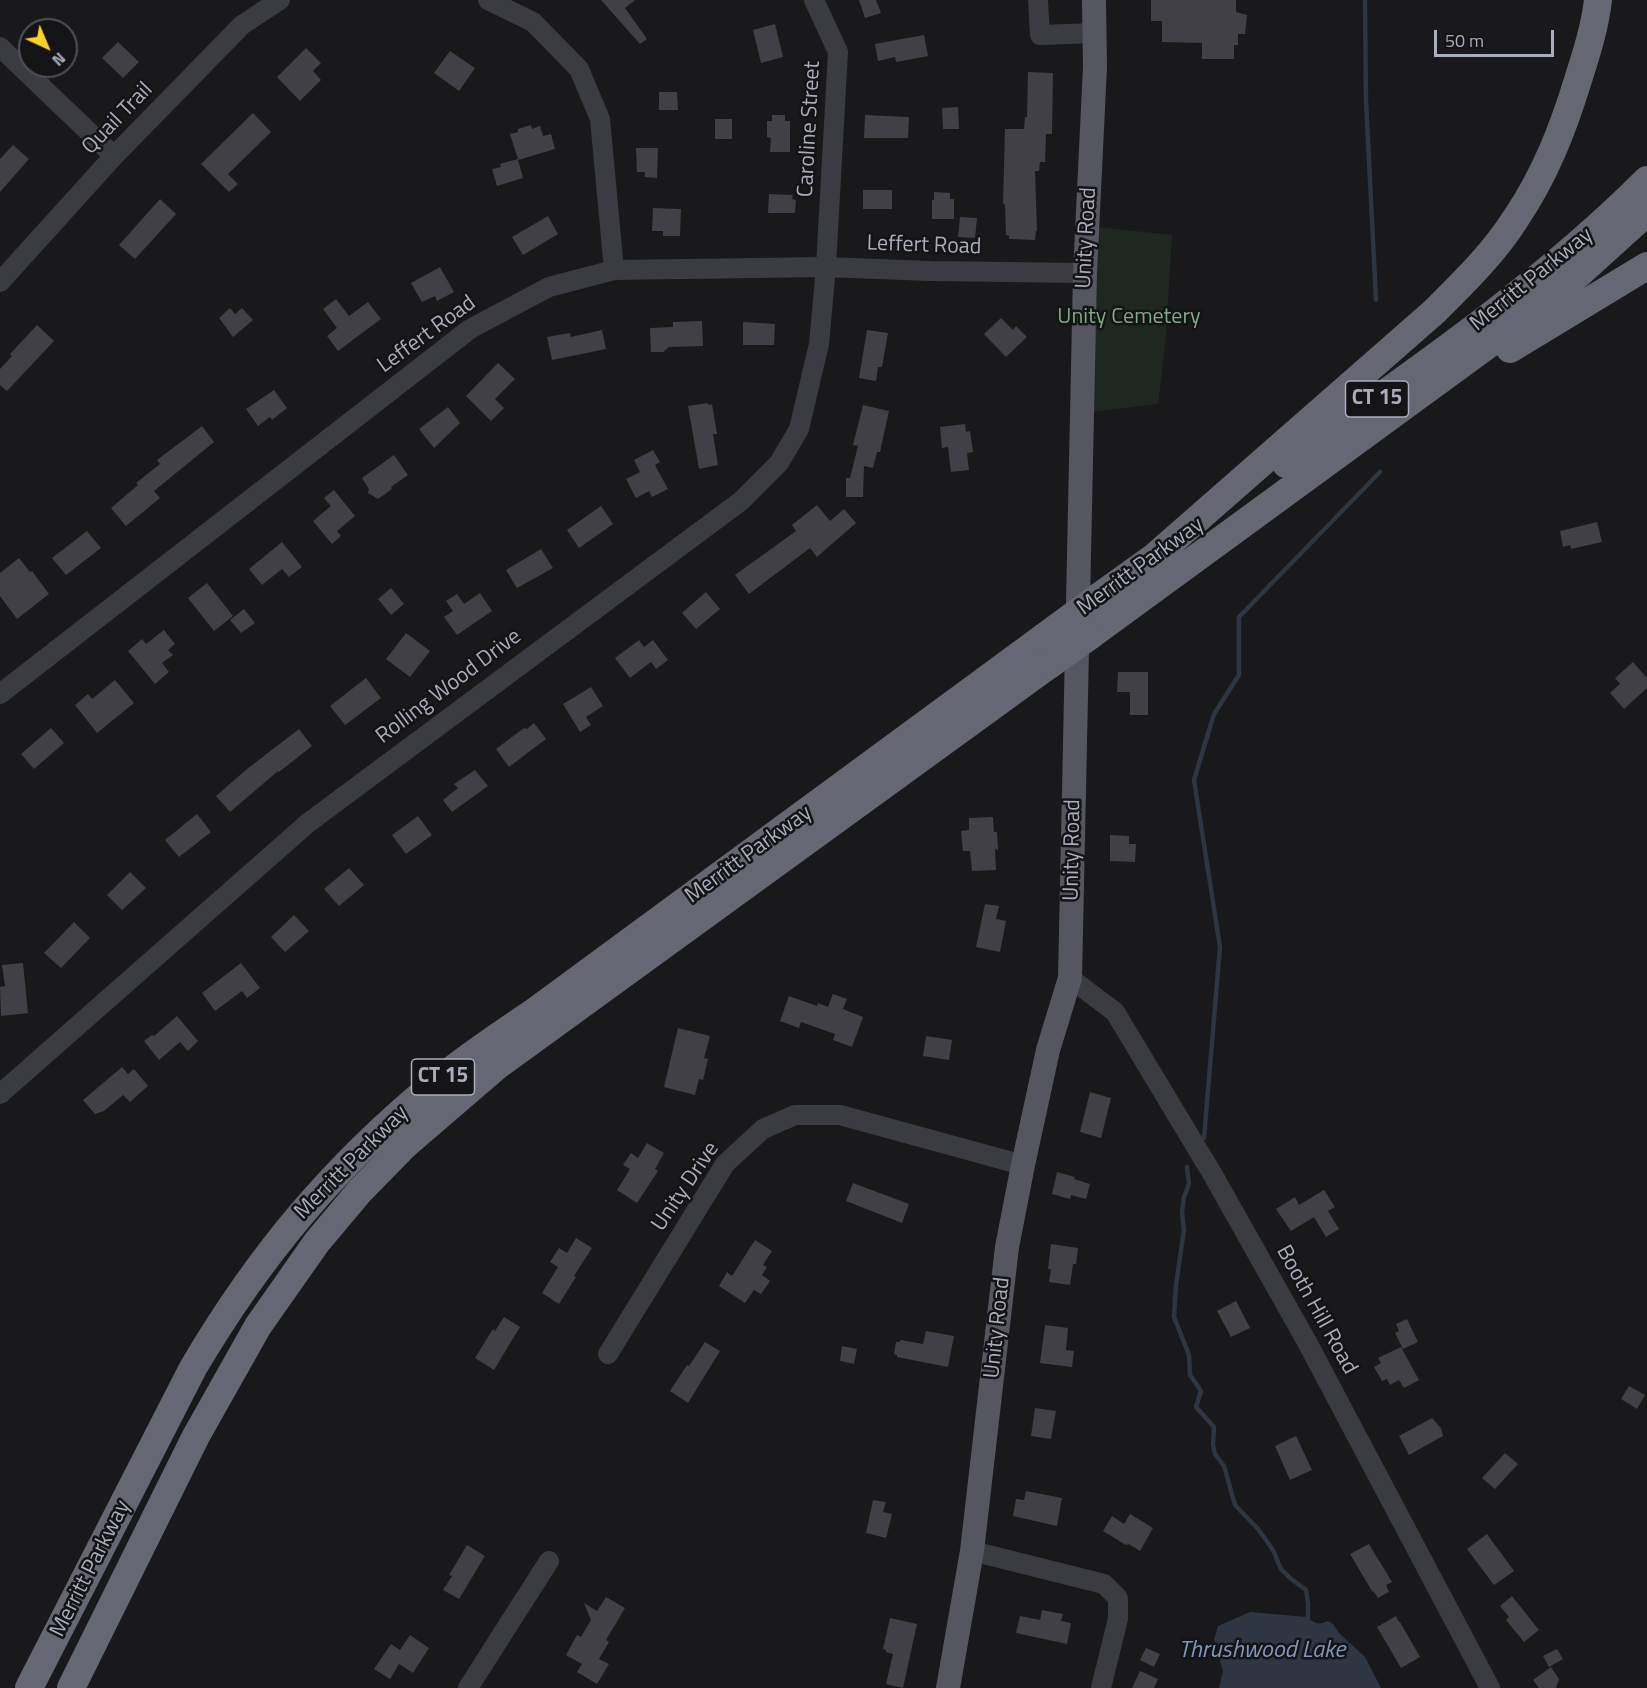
<!DOCTYPE html>
<style>
body{margin:0}
#map{position:relative;width:1647px;height:1688px;overflow:hidden;background:#19181b;font-family:"Titillium Web",sans-serif}
canvas{display:block}
.north{position:absolute;left:18px;top:18px;width:60px;height:60px;box-sizing:border-box;background:#141316;border:2px solid #505158;border-radius:50%;rotate:136deg;font-size:16px;font-weight:700;line-height:24px;text-align:center;color:#aaadbc}
.north::after{content:'';display:block;margin:auto;width:21px;height:27px;background:#ffd02c;clip-path:polygon(50% 0,100% 100%,50% 72%,0 100%)}
.scale{position:absolute;left:1434px;top:30px;width:120px;height:27px;box-sizing:border-box;border:3px solid #aaadbc;border-top:0;padding-left:8px;font-size:18px;line-height:21px;white-space:nowrap;color:#aaadbc;-webkit-text-stroke:4px #141316;paint-order:stroke}
</style>
<div id="map">
<canvas width="1647" height="1688"></canvas>
<div class="north">N</div>
<div class="scale">50 m</div>
</div>
<script>
const ctx = document.querySelector('canvas').getContext('2d');
ctx.lineJoin = 'round';
function fillPath(path, color) {
  ctx.fillStyle = color;
  ctx.fill(path, 'evenodd');
}
function stroke(path, color, width, dash) {
  ctx.strokeStyle = color;
  ctx.lineWidth = width;
  ctx.lineCap = dash ? 'butt' : 'round';
  ctx.setLineDash(dash || []);
  ctx.stroke(path);
}
function write(font, color, halo, rows, align = 'center') {
  ctx.font = font + ' "Titillium Web",sans-serif';
  ctx.lineWidth = 5;
  ctx.setLineDash([]);
  ctx.textBaseline = 'middle';
  ctx.strokeStyle = halo;
  ctx.fillStyle = color;
  for (const [text, x, y, turn = 0] of rows) {
    ctx.save();
    ctx.translate(x, y);
    ctx.rotate((+turn || 0) * Math.PI / 180);
    ctx.textAlign = isNaN(turn) ? turn : align;
    if (halo) ctx.strokeText(text, 0, 0);
    ctx.fillText(text, 0, 0);
    ctx.restore();
  }
}
fillPath(new Path2D(`
 M1098,227L1172,235L1166,337L1158,404L1085,413Z`), '#1e2720');
fillPath(new Path2D(`
 M1250,1612L1307,1617C1315,1624 1319,1625 1328,1621L1333,1624L1339,1633L1365,1657L1381,1688H1219L1223,1671L1214,1640L1218,1626Z`), '#2d3641');
stroke(new Path2D(`
 M1365,0L1366,101L1376,300
 M1204,1138L1220,947L1194,780L1214,714L1239,675V617L1380,472
 M1187,1167L1189,1184L1184,1197L1182,1212L1184,1230L1176,1285L1174,1317L1189,1355L1190,1375L1201,1391L1196,1407L1214,1427L1213,1445L1215,1454L1224,1466L1235,1505L1258,1529L1273,1550L1281,1569L1290,1578L1306,1590L1308,1603V1621`), '#2d3641', 4.5);
fillPath(new Path2D(`
 M601,0H635L625,8L647,39L640,44Z
 M859,0H876L881,13L865,18Z
 M1151,0H1236V12L1247,15L1245,34H1238V45H1234V59H1202V43L1162,42V21H1151Z
 M775,24L783,57L761,63L753,30Z
 M924,35L928,56L896,62L895,57L878,61L875,44Z
 M118,42L139,62L123,78L102,58Z
 M306,48L321,63L313,71L321,80L300,101L277,77Z
 M450,51L475,68L459,91L434,73Z
 M1028,72L1053,73L1052,134H1046L1045,162H1040L1039,171H1035L1037,231H1036L1035,240L1009,239V236L1006,235L1005,205L1003,203L1005,129H1024L1025,117H1027Z
 M659,92H677L678,110H659Z
 M958,107L959,129H943L942,108Z
 M253,113L271,132L228,174L238,184L229,192L201,164Z
 M772,115H785V121H790V152H770L771,138L767,137V121H772Z
 M865,115L909,117L908,138H864Z
 M715,119H732V139H715Z
 M531,125L532,129L540,126L543,136L551,134L555,149L518,160L523,178L497,186L492,169L501,167L500,164L518,159L510,134L518,132V129Z
 M13,145L29,159L0,192V159Z
 M636,148H658L657,178L645,177V172H637Z
 M863,190H892V209H863Z
 M934,192L950,193V199H954V219H932V200H934Z
 M769,194L793,195L792,199L796,200L795,213H768Z
 M160,199L176,214L135,259L119,245Z
 M653,208L681,209L680,236H663V231H652Z
 M548,216L558,234L523,255L512,237Z
 M960,217L977,218L975,238L958,237Z
 M440,267L454,292L437,301L435,296L422,302L411,283Z
 M336,299L349,316L368,302L381,319L338,351L327,336L337,328L323,309Z
 M230,308L235,314L242,308L253,320L233,337L219,318Z
 M1001,318L1013,330L1016,326L1027,337L1006,357L984,334Z
 M702,321L703,346L669,347L663,352H651L650,328L673,327V322Z
 M743,322L775,324L774,345H743Z
 M37,325L54,341L7,391L0,385V369L12,356L10,354Z
 M602,330L606,349L552,360L547,337L570,333L571,337Z
 M867,330L888,333L882,367H878L876,381L859,378Z
 M498,363L515,379L495,399L504,408L491,421L466,396Z
 M274,390L287,408L272,420L270,417L258,426L246,409Z
 M708,403V405L712,404L717,434H713L718,465L699,469L688,406Z
 M863,405L889,411L880,452H877L873,468L864,466L863,497H846V478H850L858,446L853,445Z
 M448,407L460,423L434,448L419,429Z
 M965,424L966,432L970,431L973,452L967,453L969,470L951,472L948,447L942,448L940,427Z
 M202,426L214,442L154,491L160,498L126,526L111,508L138,485L136,483L160,464L157,460Z
 M653,450L660,462L655,465L668,489L652,497L649,491L636,498L626,479L640,472L634,460Z
 M394,455L408,475L391,487L392,489L378,499L368,493L369,489L362,478Z
 M334,490L355,516L337,531L341,536L332,544L313,521L331,506L324,498Z
 M817,505L830,521L844,509L856,523L817,557L810,548L749,594L735,575L796,531L792,525Z
 M601,506L613,524L579,548L567,530Z
 M1597,522L1602,542L1571,549L1570,545L1563,547L1560,531Z
 M87,531L101,548L66,575L52,558Z
 M282,542L302,567L289,577L282,569L262,585L249,569Z
 M541,549L553,568L517,588L506,570Z
 M19,558L30,572L32,571L49,594L17,619L0,596V573Z
 M207,583L233,616L214,631L188,598Z
 M391,588L404,604L391,615L378,599Z
 M706,592L720,609L696,629L682,613Z
 M480,593L492,611L457,635L444,617L453,611L446,601L457,594L464,604Z
 M244,609L255,623L241,633L230,620Z
 M164,630L175,644L168,650L173,655L162,663L169,672L155,684L128,651L142,639L146,644Z
 M406,633L430,651L410,677L386,659Z
 M639,640L644,647L653,640L668,660L656,669L651,662L630,678L615,658Z
 M1633,662L1647,678V688L1624,709L1610,693L1620,684L1615,678Z
 M1118,672H1148V715H1130V692H1117Z
 M366,678L381,698L345,725L330,706Z
 M115,680L134,703L97,733L75,705L88,694L92,699Z
 M591,687L603,706L586,717L591,725L580,732L563,704Z
 M534,723L546,739L509,767L496,749L524,728L527,729Z
 M51,728L64,743L34,769L21,754Z
 M299,729L312,746L279,772L278,771L230,812L216,796L247,769Z
 M475,770L488,786L452,812L443,800L458,788L454,784Z
 M197,814L211,832L179,857L165,840Z
 M418,816L432,835L406,854L392,835Z
 M993,817L994,832H997L998,850L995,849L996,870L972,871L970,851H963L961,831L969,830V818Z
 M1110,835L1129,836V844H1136L1135,862L1110,861Z
 M349,868L364,885L339,906L324,889Z
 M130,872L146,888L122,910L107,895Z
 M985,904L999,906L996,919L1006,921L1000,952L976,947Z
 M294,915L309,931L285,952L271,937Z
 M74,922L90,938L61,968L44,953Z
 M23,963L28,1013L1,1016L0,987L5,986L2,965Z
 M241,963L260,988L247,998L242,991L215,1011L202,993Z
 M833,994L847,999L843,1009L863,1017L852,1047L833,1040L835,1034L801,1022L799,1028L780,1021L789,996L817,1006L818,1003L828,1007Z
 M177,1016L198,1041L188,1051L180,1042L159,1060L144,1041L152,1035L154,1036Z
 M678,1028L710,1036L704,1058L708,1059L703,1080L699,1079L695,1095L664,1087Z
 M926,1036L952,1040L949,1060L923,1056Z
 M122,1067L128,1074L134,1069L148,1086L130,1102L123,1095L104,1111L95,1114L83,1100Z
 M1090,1092L1111,1098L1101,1138L1080,1132Z
 M647,1143L664,1153L655,1169L658,1171L637,1203L617,1190L630,1169L623,1165L631,1153L638,1158Z
 M1057,1172L1075,1177L1074,1179L1090,1184L1086,1199L1071,1195L1070,1199L1052,1194Z
 M853,1183L909,1204L902,1223L846,1201Z
 M1324,1190L1335,1207L1328,1211L1339,1229L1326,1237L1314,1217L1291,1231L1276,1209L1295,1197L1299,1205Z
 M576,1238L592,1248L574,1276L576,1277L559,1304L542,1293L558,1267L550,1262L559,1248L567,1253Z
 M755,1240L772,1251L763,1265L767,1267L762,1275L770,1281L761,1294L754,1290L745,1303L719,1286L727,1272L732,1276Z
 M1051,1244L1078,1248L1076,1264H1073L1070,1285L1049,1282L1051,1269H1048Z
 M1236,1301L1250,1328L1231,1337L1217,1311Z
 M504,1317L520,1327L494,1370L475,1358L493,1329L495,1331Z
 M1407,1319L1418,1342L1403,1349L1395,1333L1399,1331L1396,1324Z
 M1045,1325L1068,1328L1066,1350L1074,1351L1072,1367L1040,1363Z
 M926,1331L954,1336L948,1367L897,1357V1355L894,1354L896,1342H899L901,1340L923,1344Z
 M705,1342L720,1351L688,1403L670,1391L687,1365L689,1366Z
 M842,1346L857,1349L854,1364L840,1361Z
 M1401,1347L1419,1380L1404,1388L1399,1380L1390,1385L1387,1379L1382,1381L1374,1367L1381,1363L1378,1358Z
 M1629,1386L1645,1395L1637,1409L1621,1399Z
 M1035,1408L1056,1411L1051,1439L1031,1436Z
 M1432,1418L1441,1428L1443,1436L1409,1455L1399,1436Z
 M1296,1436L1312,1470L1290,1480L1275,1446Z
 M1505,1453L1518,1464L1495,1489L1482,1478Z
 M1026,1491L1062,1498L1057,1526L1013,1516L1016,1499L1024,1500Z
 M873,1500L886,1502L883,1512L892,1514L886,1538L866,1533Z
 M1130,1514L1153,1528L1140,1551L1129,1544L1126,1545L1103,1531L1112,1516L1124,1524Z
 M1487,1534L1514,1571L1494,1585L1467,1549Z
 M1369,1544L1392,1582L1386,1585L1389,1592L1378,1598L1374,1592L1372,1591L1350,1554Z
 M467,1545L485,1556L459,1599L443,1590L452,1576L449,1575Z
 M1512,1596L1539,1630L1524,1642L1506,1620L1509,1617L1500,1606Z
 M606,1597L625,1608L606,1640L609,1642L599,1659L609,1664L597,1684L577,1672L582,1664L566,1655L577,1635L581,1637L591,1620L584,1603L597,1611Z
 M1042,1610L1063,1614L1061,1621L1071,1623L1067,1644L1016,1633L1020,1616L1040,1620Z
 M1396,1616L1399,1622H1400L1420,1657L1401,1668L1377,1627Z
 M890,1618L917,1624L903,1688L886,1684L893,1654L886,1652V1650L883,1649Z
 M410,1635L429,1648L413,1673L399,1664L390,1679L374,1669L391,1644L400,1650Z
 M1146,1648L1160,1654L1154,1667L1140,1660Z
 M1557,1649L1563,1659L1549,1667L1543,1656Z
 M1551,1667L1559,1679L1556,1688H1539L1533,1680Z
 M1140,1671L1158,1679L1154,1688H1132Z`), '#404046');
stroke(new Path2D(`
 M488,0L533,22L579,69L600,119L614,270
 M1038,0L1040,35L1095,33
 M0,47L114,156
 M0,282L114,156L242,25L280,0
 M0,694L470,329L549,287L614,270L826,267L930,271L1085,273
 M1070,978L1115,1012L1213,1175L1307,1342L1490,1688
 M0,1094L308,823L741,501L779,463L799,429L819,344L826,267L838,52L814,0
 M608,1354L725,1164L763,1129L795,1115H840L1023,1165
 M972,1551L1104,1584L1118,1598V1619L1101,1688
 M468,1688L549,1561`), '#3b3b42', 20);
stroke(new Path2D(`
 M948,1688L972,1551L1007,1247L1023,1165L1048,1050L1070,978L1085,273L1095,67L1094,0`), '#555660', 24);
stroke(new Path2D(`
 M1510,349L1647,266
 M1286,464C1410,375 1538,289 1647,180
 M1153,558L1435,311C1464,282 1494,253 1516,218C1545,175 1563,129 1578,80C1586,55 1595,27 1598,0
 M1093,601L1167,548
 M1091,635L1515,325L1581,272L1647,212
 M29,1688L193,1368C259,1256 333,1167 434,1084C465,1058 500,1035 534,1012L1044,637
 M71,1688L196,1436L258,1326L317,1242L359,1192L404,1146L497,1066L1049,665`), '#656772', 28);
stroke(new Path2D(`
 M1044,637L1093,601
 M1049,665L1091,635`), '#656772', 28);
for (const [x, y, w] of [
 [1377,399,63],
 [443,1077,63]
]) {
  const box = new Path2D();
  box.roundRect(x - w / 2, y - 18, w, 36, 4.5);
  ctx.fillStyle = '#141316';
  ctx.fill(box);
  stroke(box, '#aaadbc', 1.5);
}
write('bold 21px', '#aaadbc', null, [
 ["CT 15",1377,399],
 ["CT 15",443,1077]
]);
write('22px', '#aaadbc', '#141316', [
 ["Quail Trail",118,119,-46],
 ["Caroline Street",810,129,-87],
 ["Unity Road",1087,238,-87],
 ["Leffert Road",924,246,2],
 ["Merritt Parkway",1532,280,-39],
 ["Leffert Road",427,335,-36],
 ["Merritt Parkway",1141,567,-36],
 ["Rolling Wood Drive",449,687,-37],
 ["Unity Road",1073,850,-89],
 ["Merritt Parkway",749,855,-36],
 ["Merritt Parkway",352,1163,-45],
 ["Unity Drive",686,1187,-56],
 ["Booth Hill Road",1316,1310,61],
 ["Unity Road",998,1328,-84],
 ["Merritt Parkway",91,1569,-63]
]);
write('22px', '#7fa886', '#141316', [
 ["Unity Cemetery",1129,318]
]);
write('italic 24px', '#7e97ba', '#141316', [
 ["Thrushwood Lake",1262,1651]
]);
</script>
